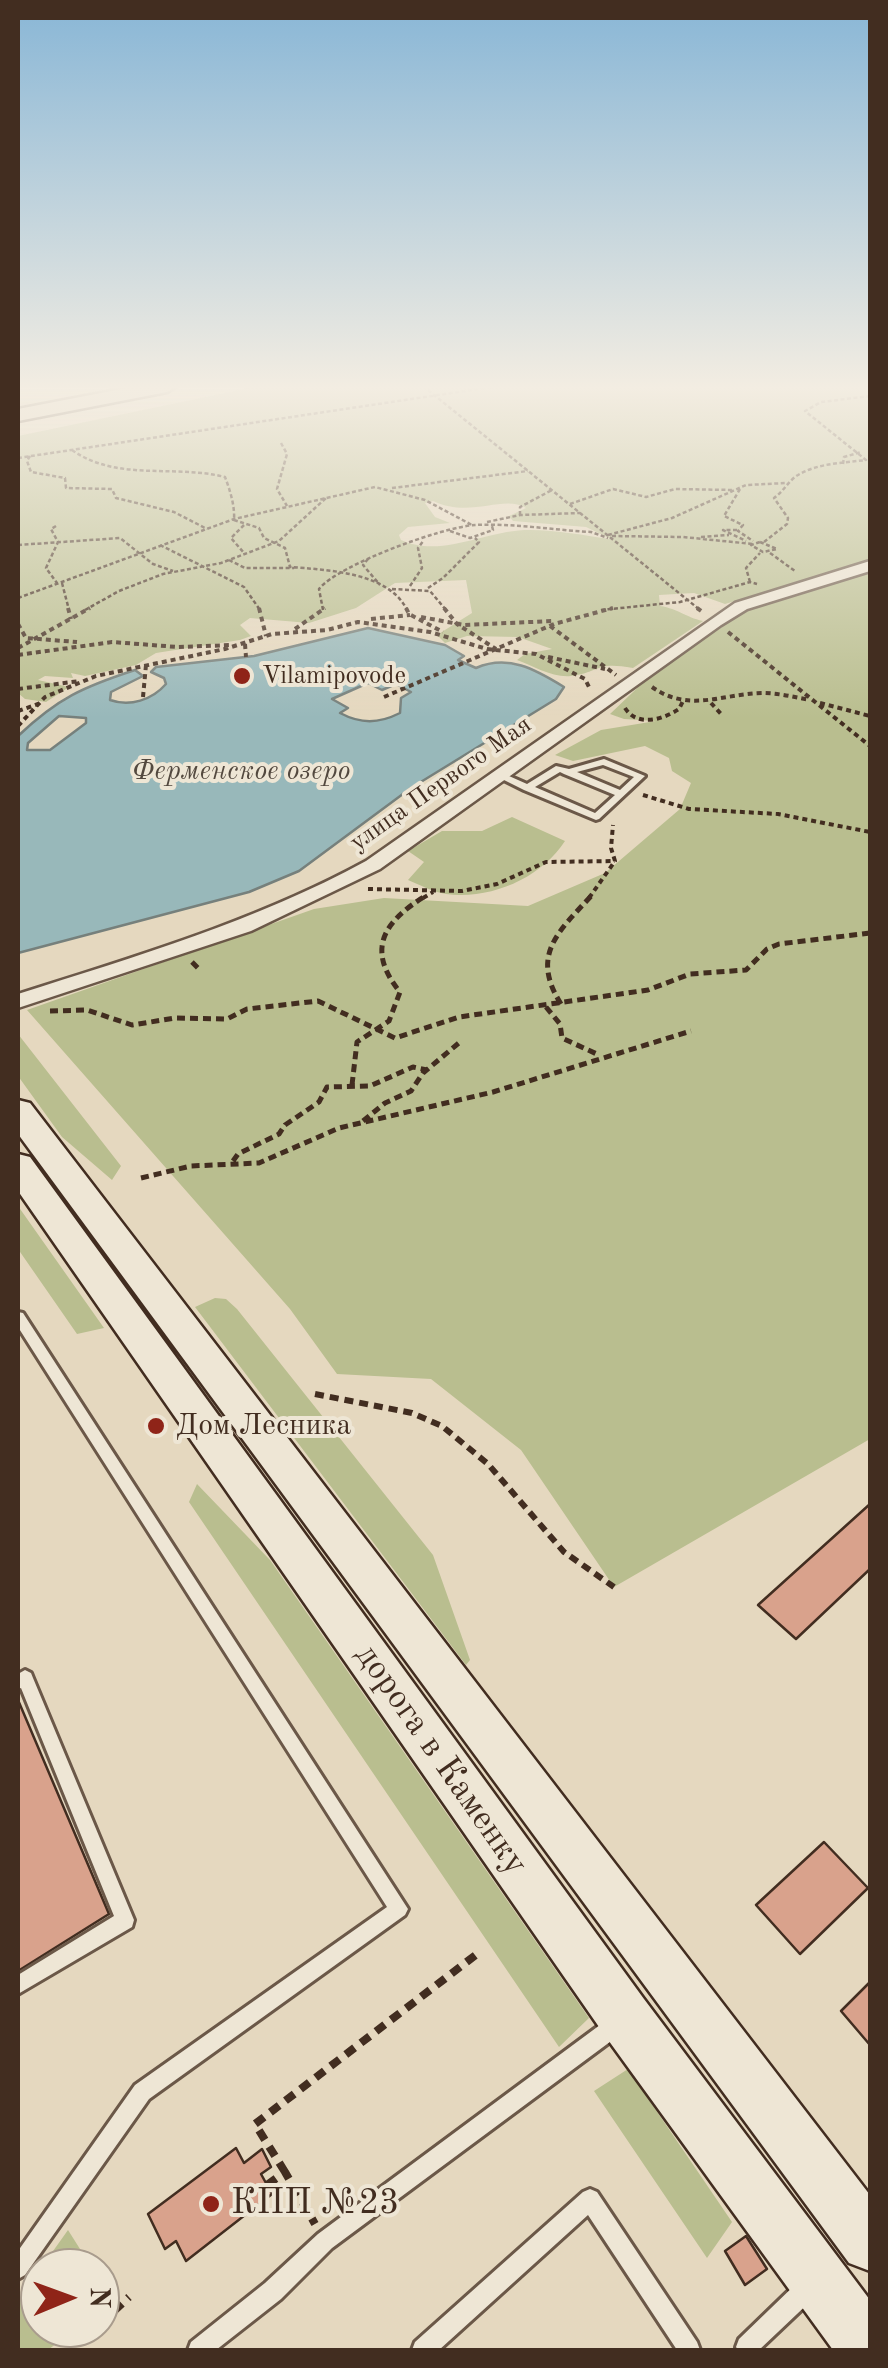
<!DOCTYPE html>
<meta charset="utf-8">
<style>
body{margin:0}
#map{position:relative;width:888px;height:2368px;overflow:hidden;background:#e5d8bf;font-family:"Old Standard TT",serif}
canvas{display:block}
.frame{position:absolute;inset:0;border:20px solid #422d20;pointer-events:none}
.north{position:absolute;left:20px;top:2248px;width:100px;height:100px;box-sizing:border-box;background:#eee6d5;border:2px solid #a99c8d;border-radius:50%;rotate:89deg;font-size:28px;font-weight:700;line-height:40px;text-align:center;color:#422d20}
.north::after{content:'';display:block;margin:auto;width:35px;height:45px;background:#8f2418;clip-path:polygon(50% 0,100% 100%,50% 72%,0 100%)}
</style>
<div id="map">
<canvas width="888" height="2368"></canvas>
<div class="frame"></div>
<div class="north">N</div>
</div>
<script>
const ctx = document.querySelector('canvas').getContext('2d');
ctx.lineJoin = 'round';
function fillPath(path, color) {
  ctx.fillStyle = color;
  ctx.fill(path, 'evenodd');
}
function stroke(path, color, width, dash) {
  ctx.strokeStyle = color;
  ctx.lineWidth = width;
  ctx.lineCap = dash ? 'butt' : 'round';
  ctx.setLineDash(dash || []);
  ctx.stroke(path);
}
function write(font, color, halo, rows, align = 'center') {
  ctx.font = font + ' "Old Standard TT",serif';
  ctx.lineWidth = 8;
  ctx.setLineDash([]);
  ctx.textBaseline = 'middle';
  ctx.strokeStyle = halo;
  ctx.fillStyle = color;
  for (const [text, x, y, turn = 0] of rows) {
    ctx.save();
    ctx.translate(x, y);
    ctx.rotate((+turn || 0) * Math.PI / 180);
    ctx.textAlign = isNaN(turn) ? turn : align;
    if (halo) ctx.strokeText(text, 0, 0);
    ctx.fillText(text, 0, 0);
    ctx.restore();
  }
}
fillPath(new Path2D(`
 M258,386H870V560L725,604L694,593L659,595L660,606C679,609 685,617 703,621L633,668C595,661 601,672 571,676C553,678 533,666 517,660L525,654L552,649L518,637L467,636L445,643L437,635L472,613L466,580L395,583L356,608L309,623L250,618L240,625L251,636L240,640L156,653L136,665L85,676L71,673L73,678L45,676L38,680L69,687L46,702L25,699L18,693V436ZM433,501C471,519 503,494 526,508L509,516L513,521L586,527L611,539C582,535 553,529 524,530C483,532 440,558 401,540L399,535L408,527L450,523L435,517L425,503Z
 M870,572V1439L614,1587L521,1450L431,1379L337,1374L290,1309L27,1010L314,909L384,898L528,906L605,873L680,809L691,783L672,771L669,758L645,746L573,761L555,755L601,730L656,721L624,719L610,714L654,672L746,611Z
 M512,817L565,841C541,878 491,900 446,894C433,892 420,885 408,880L424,862L408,851L442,831H482Z
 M18,1034L121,1166L112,1180L62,1137L18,1076Z
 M18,1206L104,1328L77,1334L18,1249Z
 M215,1298L226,1299L237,1309L433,1555L470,1660L466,1665L195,1307Z
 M197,1484L270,1560L589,2018L559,2047L189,1502Z
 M628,2069L732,2222L707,2258L594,2091Z
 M68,2230L92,2268H41Z
 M40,2269V2328H76L48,2350H18V2301Z`), '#b9be8f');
const water = new Path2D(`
 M368,628L445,645L464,656L458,660L476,668C508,654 535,669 564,687L556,699L411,788L299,871L249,892L18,953V736C58,698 83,687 135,670L143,676L111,692L110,700C130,707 152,700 166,684L164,678L151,672L156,667L254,656ZM368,683L382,690L396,684L411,692L401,698L400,713C378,724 361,724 340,713L348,708L332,699ZM59,716L86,718V723L50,750H27L28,743Z`);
fillPath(water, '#98b8ba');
stroke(water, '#76807c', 2.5);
const building = new Path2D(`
 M870,1504V1569L796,1639L758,1605Z
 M18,1700L109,1914L18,1971Z
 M824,1842L868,1888L800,1954L756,1905Z
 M870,1982V2045L841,2011Z
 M236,2148L244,2163L262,2149L271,2167L261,2174L272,2194L186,2261L176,2241L165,2249L148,2214Z
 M746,2236L767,2269L745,2285L725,2251Z`);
fillPath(building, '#d9a28c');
stroke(building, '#422d20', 2.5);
const service = new Path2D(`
 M604,759L645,776L599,819L596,820L524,790L492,774L497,771L500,772L527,784L556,766L569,769ZM603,765L634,777L620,790L577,772ZM560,772L564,774L615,795L595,813L535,787Z
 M18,1312L23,1313L408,1909L405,1915L149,2099L25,2275L18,2279V2251L135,2085L387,1907L18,1327Z
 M25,1670L31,1673L33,1678L134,1920L132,1927L18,1994V1975L114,1916L21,1688L18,1689V1674Z
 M615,2016L622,2019L625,2026L622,2033L332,2248L281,2299L216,2350H188L191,2342L265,2283L318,2234L608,2019Z
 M590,2189L597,2192L697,2342L700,2350H677L588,2215L439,2350H412L415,2342L583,2192Z
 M808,2277L816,2280L819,2288L816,2296L759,2350H738L736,2347L739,2339L800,2280Z`);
const minor = new Path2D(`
 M870,561V571L747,609L721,625L380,869L251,931L18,1008V994C137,956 256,921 366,861L735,603Z`);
const secondary = new Path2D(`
 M18,1100L30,1103L870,2195V2271L849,2263L18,1134Z
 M18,1154L30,1157L644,1999L870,2300V2350H833L606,2037L18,1191Z`);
const primary = new Path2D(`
 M137,386H177L167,392L18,421V409Z`);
stroke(service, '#6b5848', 6);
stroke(minor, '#6b5848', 5);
stroke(secondary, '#422d20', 5);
stroke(primary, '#422d20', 5);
stroke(new Path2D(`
 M423,386L700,610
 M281,443L287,454L277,489L287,506
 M72,450C118,482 172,464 225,477C230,490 235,506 234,520L259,528L264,538L285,548L290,567C327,570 389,572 407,610
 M30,456L27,461L31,472L65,478L66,488L112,489L116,498L174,512L207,529
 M18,458L498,386
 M843,464L844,457L861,452
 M392,488L528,471
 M740,489L724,516L743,525L738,531L753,541
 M570,504L613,489L646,497L675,489L734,490
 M520,515V507L552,490
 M487,522L520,515L580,513
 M244,525L231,538L244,553
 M56,526L51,529L58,542L46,568L57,583
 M737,530H723L746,541
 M450,531L470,538L493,530L492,526
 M608,535L672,518L746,485L787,483
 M612,536L683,537L753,544
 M701,537L729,535
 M760,542L777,549L763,552L751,545Z
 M764,542L787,524L788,518L774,498C784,491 789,480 798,475C818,463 843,463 866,460L805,411L821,402L870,396
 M18,545L120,538L153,564L173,571
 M160,545L244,587L260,610
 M770,553L795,571
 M368,559L363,565L380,585
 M229,560L245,568H294
 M750,582L746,568L760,553
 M62,583L69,610
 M410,586L422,568L418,548L424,540
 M428,588L443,578L479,542L475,538
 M392,589L430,591L446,610
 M18,598L234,519L375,487L425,500L472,525
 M85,610L119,591L163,574L221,563L279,541L326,498
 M323,610L319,589C338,565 442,527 475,525C512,523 553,530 591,532L608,538
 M601,610L680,602L750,582L757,584`), '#422d20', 2.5, [4, 2.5]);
stroke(new Path2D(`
 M68,608L71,619
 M259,608L266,636
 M406,608L409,614L443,632
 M444,608L457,624L496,649
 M697,608L704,613
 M421,617L464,625L553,621
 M371,619L410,615
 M18,624L26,638L77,642
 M550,626L616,675
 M295,629L325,608
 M728,632L870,746
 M245,644L246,657
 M18,648L90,608
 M18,655L112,642L178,647L232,645
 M548,657L605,669
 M652,687C689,713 721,694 762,693C778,693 794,697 810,700
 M18,689L80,681
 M143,697L146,665
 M384,697L554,624L613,608
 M711,703L723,716
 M820,703L870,716
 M625,708C637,727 662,720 679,709L683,701
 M18,711L38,704
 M18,726L45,697L96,676L225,649L272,634L327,630L358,622L430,632L487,649L536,654L585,679L590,689
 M643,795L689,809L778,814L870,832
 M368,889L462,891L497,884L546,862L615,861
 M423,898L433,892
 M589,898L615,861L611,848L613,825`), '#422d20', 4, [5, 4]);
stroke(new Path2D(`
 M192,962L201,971
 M561,1004C530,955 558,932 592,895
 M546,1007L560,1024L562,1038L599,1055
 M50,1011L87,1010L132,1025L175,1018L227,1019L247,1009L318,1001L395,1038L459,1017L648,990L690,974L746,970L767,949L779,944L870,933
 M352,1085L357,1042L389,1021L400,992C365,949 384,921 427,895
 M363,1121L385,1103L411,1091L423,1073L460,1042
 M233,1161L238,1154L279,1134L285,1125L319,1102L327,1087L370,1086L413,1067L427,1070
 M141,1178L191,1166L259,1163L339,1128L493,1092L691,1031`), '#422d20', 5, [8, 5]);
stroke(new Path2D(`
 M315,1394L412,1413L442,1426L488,1464L564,1552L614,1587`), '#422d20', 6, [9, 6]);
stroke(new Path2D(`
 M285,2172L255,2124L477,1954
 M267,2185L285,2172L315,2224
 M100,2324L129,2297
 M84,2339L96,2328`), '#422d20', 8, [11, 8]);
fillPath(service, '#eee6d5');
fillPath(minor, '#eee6d5');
fillPath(secondary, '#eee6d5');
fillPath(primary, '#e5d8bf');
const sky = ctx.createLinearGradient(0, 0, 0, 718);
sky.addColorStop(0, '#88b6d6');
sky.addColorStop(0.54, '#f3ede2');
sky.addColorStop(1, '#f3ede200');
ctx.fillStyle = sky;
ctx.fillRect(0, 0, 888, 718);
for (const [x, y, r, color] of [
 [242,676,10,"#8f2418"],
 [156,1426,10,"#8f2418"],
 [211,2204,10,"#8f2418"]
]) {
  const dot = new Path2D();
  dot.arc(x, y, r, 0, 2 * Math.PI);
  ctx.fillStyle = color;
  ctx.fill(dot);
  stroke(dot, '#eee6d5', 4);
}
write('25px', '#422d20', '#eee6d5', [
 ["Vilamipovode",262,676]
], 'left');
write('25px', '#422d20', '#eee6d5', [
 ["улица Первого Мая",441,784,-35]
]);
write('italic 28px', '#53493f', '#eee6d5', [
 ["Ферменское озеро",241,772]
]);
write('30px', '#422d20', '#eee6d5', [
 ["Дом Лесника",176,1426]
], 'left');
write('35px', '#422d20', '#eee6d5', [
 ["дорога в Каменку",441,1760,55]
]);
write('35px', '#422d20', '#eee6d5', [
 ["КПП №23",231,2204]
], 'left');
</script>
